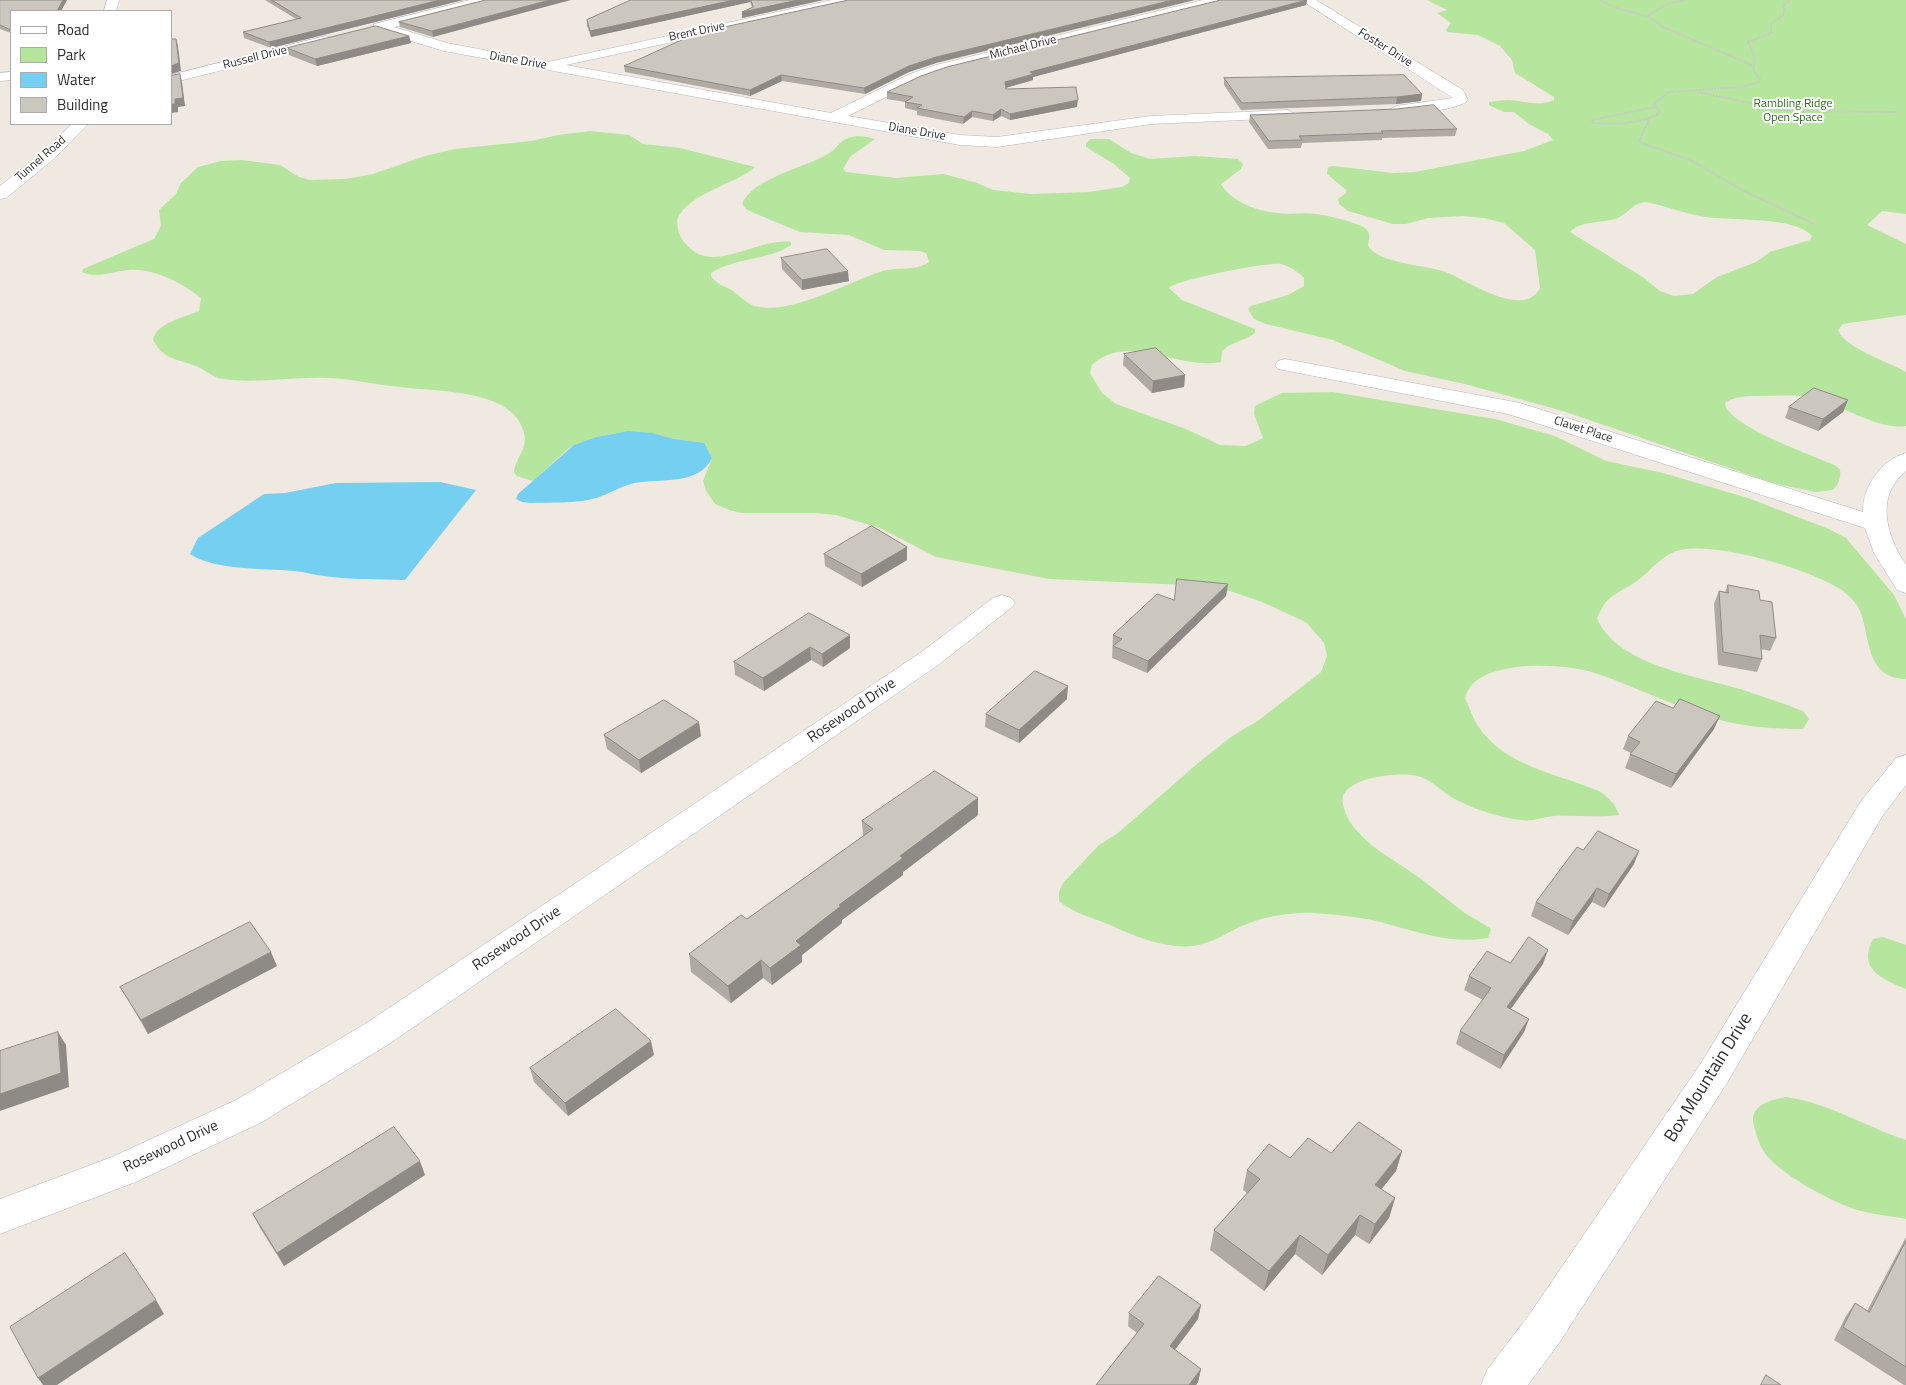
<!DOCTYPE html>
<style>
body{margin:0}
#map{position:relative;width:1906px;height:1385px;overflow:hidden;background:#efe9e1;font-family:"Titillium Web",sans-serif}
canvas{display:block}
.legend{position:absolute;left:10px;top:10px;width:162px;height:115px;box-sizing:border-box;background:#fff;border:1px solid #ababab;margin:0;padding:6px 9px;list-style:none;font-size:15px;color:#2e2e2e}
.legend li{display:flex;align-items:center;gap:10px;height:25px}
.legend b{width:25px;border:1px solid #ababab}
</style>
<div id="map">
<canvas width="1906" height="1385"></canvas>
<ul class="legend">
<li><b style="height:6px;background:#fff"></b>Road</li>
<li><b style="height:14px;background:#b6e59e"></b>Park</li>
<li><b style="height:14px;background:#75cff0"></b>Water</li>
<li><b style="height:14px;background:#cbc7bf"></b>Building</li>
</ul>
</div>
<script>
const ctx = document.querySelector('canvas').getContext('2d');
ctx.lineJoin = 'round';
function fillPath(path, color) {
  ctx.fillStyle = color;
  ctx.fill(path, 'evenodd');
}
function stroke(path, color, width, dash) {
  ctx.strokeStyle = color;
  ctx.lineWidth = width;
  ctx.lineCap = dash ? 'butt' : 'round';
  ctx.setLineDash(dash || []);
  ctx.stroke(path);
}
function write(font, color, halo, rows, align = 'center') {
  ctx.font = font + ' "Titillium Web",sans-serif';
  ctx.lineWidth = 4;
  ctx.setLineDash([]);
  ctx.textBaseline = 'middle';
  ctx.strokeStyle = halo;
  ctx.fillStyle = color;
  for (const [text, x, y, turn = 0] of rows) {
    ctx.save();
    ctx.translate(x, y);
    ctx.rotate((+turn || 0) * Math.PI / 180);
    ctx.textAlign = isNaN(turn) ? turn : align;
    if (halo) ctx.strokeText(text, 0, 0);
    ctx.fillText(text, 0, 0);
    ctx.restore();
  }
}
fillPath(new Path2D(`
 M1427,0H1906V214L1882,211L1867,225L1906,244V315L1849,323L1843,324L1838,330C1844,348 1889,362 1906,372V426C1880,431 1840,404 1812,398C1794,394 1776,396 1758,396C1748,396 1734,396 1725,403C1725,425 1815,456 1834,465L1840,469C1841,478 1839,484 1833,490L1816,492L1776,484L1563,411L1465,384L1405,371L1333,340L1266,324L1254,319L1248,309L1251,306L1288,295L1304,286V278C1298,272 1290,266 1281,264C1268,262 1175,280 1169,288L1182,300L1255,329V333C1244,341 1231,342 1222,351L1221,362C1180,371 1128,331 1092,365L1090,373L1102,393L1116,404L1186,429L1220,445L1246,446L1263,438L1254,414L1255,406L1282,393L1333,392L1495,419L1555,436L1606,461L1663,473L1748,498L1829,529L1846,538L1894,595L1906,619V679C1865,678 1871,638 1860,611C1857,603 1849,596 1843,591C1811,569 1717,542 1680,550C1660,555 1651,572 1634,583C1626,589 1616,592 1609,599C1603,604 1600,612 1597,618C1617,667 1701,676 1746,691C1765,697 1785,704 1803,711L1809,719L1803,729C1776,729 1746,727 1720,720C1676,708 1635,686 1592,672C1561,663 1474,658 1465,698C1469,707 1473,718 1478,726C1504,766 1558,774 1599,791C1609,798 1615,803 1619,815C1598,818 1576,815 1554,816C1543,817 1531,822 1521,820C1497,817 1473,809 1453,798C1442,792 1433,781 1421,777C1404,770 1336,777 1343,804C1345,816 1353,828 1362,836C1375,850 1392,859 1408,870C1428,883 1446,899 1465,913C1474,919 1483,923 1491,929L1488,938C1453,944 1424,934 1391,925C1366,917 1339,915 1313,913C1291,912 1262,917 1242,926C1227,933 1210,944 1193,946C1165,949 1134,936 1110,925C1092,917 1074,914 1059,901V892L1063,883L1099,845L1118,833L1198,763L1231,737L1259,720L1321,672L1327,656L1324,643L1307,623L1299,619L1262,602L1230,591L1187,585L1049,579L936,557L880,528L836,515L815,513H742L729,510L715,504L706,491L703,481L712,458C702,439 694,443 674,439C638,431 625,428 588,441C581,444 572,445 567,450C555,460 545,471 533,481L517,476L514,472C516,457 528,449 524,433C514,388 435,392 400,387C376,385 354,379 329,378C294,376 258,384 223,379C211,377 204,368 193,365C173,358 164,359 153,340C156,323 185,317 199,311L201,298C182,283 154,268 129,270C114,271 96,279 82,272L83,269L154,239L161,226L159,210L176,194L181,183L198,167L221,161L242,160L280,165L299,177L310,180L346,179L373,174L425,156L455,149L531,141L558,135L590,131L629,135L643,144L680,148L755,167C737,184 687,193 677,220C678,235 681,240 692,250C718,271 760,237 791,242V245C767,261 736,257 711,273V276C716,284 725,286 733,291C740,296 747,304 755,306C789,316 848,282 880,272C896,266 915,272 929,262L926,253L920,251L884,250L849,235L800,232L754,213L746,209L742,204C752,178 805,168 828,154C836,150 839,141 848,138C857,135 867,136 875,139L850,157L843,169L846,172L896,178L944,174L977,183L993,190L1031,194L1089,192L1122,187L1129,183L1130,178L1114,164L1086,147V143L1091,139H1109L1131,153L1150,159L1195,156L1238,159L1243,164L1241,169L1221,184C1231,202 1257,211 1277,213C1290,215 1303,212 1316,214C1326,215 1362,223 1367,230C1371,235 1369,239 1368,245C1375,263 1425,265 1443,271C1464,278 1524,321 1540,288L1535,250L1504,223L1484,218L1463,216L1428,218L1406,224H1393L1348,211L1339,204L1338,199L1346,193V190L1327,174L1328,167L1333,166L1393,173L1415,172L1524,151L1553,140L1548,134L1529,124L1514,112H1504L1489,105V102C1495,101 1502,100 1509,100C1525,101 1539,107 1554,100V97L1515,73L1512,60L1500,46L1478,35L1447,32L1446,30L1451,23L1437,13L1447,10ZM1646,202C1666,206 1686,214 1706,217C1731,221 1795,216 1812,236L1810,240L1770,252L1756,262L1717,277L1693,294L1674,296L1660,291L1644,278L1570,232C1580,221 1600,223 1615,219C1627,215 1632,203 1646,202Z
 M1883,937L1906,945V989C1882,979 1857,969 1873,939Z
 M1786,1097C1832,1104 1863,1126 1906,1140V1219C1886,1215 1864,1214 1846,1206C1822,1196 1785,1176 1768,1157C1760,1148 1757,1137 1754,1126C1748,1105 1771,1100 1786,1097Z`), '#b6e59e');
fillPath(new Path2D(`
 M628,431L652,433L674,439L704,443L712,458C699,486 660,478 635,483C621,486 609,494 596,498C575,504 551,502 530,503L522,502L516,499L518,494L574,445L597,437Z
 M440,482L476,490L405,580C378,579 351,580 324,576C314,575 305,572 294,571C263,568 216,571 190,554L198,538L264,494L285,493L336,483Z`), '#75cff0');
const street = new Path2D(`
 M470,0H491L489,3L394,27L447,43L548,62L832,0H855L849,4L566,65L831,113L910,74L936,65L1203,0H1224L1222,3L946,71L920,80L848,116L960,135L997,137L1151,116L1288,110L1295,114L1288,118L1151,124L997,147L960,145L444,51L374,30L373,27L374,24Z
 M1301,0H1316L1463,90L1468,100C1461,110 1403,116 1391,113L1389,110L1396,106L1453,98Z
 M325,36L330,37L332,40L330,43L171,83V75Z
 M11,72V80L0,81V73Z
 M1285,359L1520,403L1863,512C1862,487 1882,459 1906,453V471C1879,493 1884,524 1898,552C1900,556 1904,561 1906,565C1906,573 1906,584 1906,593L1897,590L1874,553L1865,528L1508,414L1278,369L1275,365L1278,361Z
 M1002,595L1011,598L1015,603L1011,608L938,665L389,1044L262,1122L138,1181L0,1234V1199L112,1157L236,1100L365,1024L920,653L993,598Z
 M1906,755V785L1883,815L1727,1083L1559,1343L1528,1385H1481L1487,1370L1529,1315L1701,1063L1861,801L1896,758Z`);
const secondary = new Path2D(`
 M107,0H119L116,11H104Z
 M72,124H88L55,158L6,198L0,199V186L43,152Z`);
stroke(street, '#b4b7c1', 1);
stroke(secondary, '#b4b7c1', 1);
stroke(new Path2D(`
 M1600,0L1616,8L1649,17L1663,27L1752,65
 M1648,16L1667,4L1684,0
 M1698,92L1788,111L1898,112
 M1655,107L1592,120L1593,123C1616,125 1637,124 1658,114L1659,111L1654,104L1669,92L1743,87L1759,82L1760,79L1753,70L1755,58L1748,42L1771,33V24L1784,14V4L1791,0
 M1650,118L1639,142L1692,161L1742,190L1814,224`), '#c9c9c9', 2, [2, 1]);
fillPath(street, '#fff');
fillPath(secondary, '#fff');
fillPath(new Path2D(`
 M0,0H67L61,11H11V33L0,29Z
 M265,0H463L271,48L244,38L243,32L296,19Z
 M486,0L433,37L400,27L399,22Z
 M630,0H823L742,18L752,7L750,2L591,37L587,26V20L630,1Z
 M1307,0L1306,5L1033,77V80L1006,88V89L1077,107L1010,120L1001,116L993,121L972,117L963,124L917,115V111L905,108V102L887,99V92Z
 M409,36L411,43L317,66L289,55L287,48Z
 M936,63L909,72L865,94L782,81L750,96L625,72L624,66Z
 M1224,78L1422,94L1421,101L1396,104L1241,110L1224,85Z
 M1250,115L1457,129L1455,136L1382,138V140L1302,143L1301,148L1268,149L1249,122Z
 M781,258L849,281L802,290L782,269Z
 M1124,354L1185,375L1184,387L1152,393L1123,365Z
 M1848,400L1843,412L1818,431L1785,418L1789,407Z
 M907,547V560L862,587L825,566L824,554Z
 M1228,584L1226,596L1147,673L1112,658L1113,635L1174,600Z
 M1728,585L1776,638L1770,651L1761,649L1762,659L1757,672L1718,665L1714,604L1719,591L1725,592Z
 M850,635V648L823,667L811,660L764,691L735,675L734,662Z
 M1067,699L1019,743L985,727L986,714Z
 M1714,729L1671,788L1625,768L1631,753L1623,749L1628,736Z
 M604,735L701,736L641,773L607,749Z
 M978,798V815L903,872V875L842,920V923L802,955V962L772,985L763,978L731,1003L691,972L689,954L747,919L863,836L862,821Z
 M1583,850L1634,864L1604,908L1592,902L1568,935L1531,916L1536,902Z
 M1510,963L1543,964L1511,1009L1529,1019L1524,1032L1500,1069L1456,1044L1460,1031L1483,1000L1464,990L1469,976Z
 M277,966L148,1034L128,1000L120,987Z
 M654,1055L568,1116L534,1082L530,1068Z
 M1402,1151L1396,1171L1381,1189L1395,1198L1389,1218L1369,1244L1355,1235L1322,1275L1295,1254L1264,1291L1210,1250L1214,1230L1247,1193L1243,1190L1247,1170L1290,1158L1331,1153Z
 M425,1175L284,1266L260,1228L253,1214Z
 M1906,1237V1385H1904L1834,1340L1846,1316L1855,1303L1867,1311Z
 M1201,1305L1198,1319L1175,1350L1201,1369L1198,1382L1196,1385H1096L1137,1333L1128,1326L1129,1313Z`), '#afaba4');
fillPath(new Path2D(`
 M63,0H67L61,11H57Z
 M440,0H463L271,48L269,42Z
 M550,0H571L433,37L432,31Z
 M734,0H750V2L591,37L590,31Z
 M798,0H823L742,18V12Z
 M1173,0H1195L936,63L909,72L865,94L864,88L909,66L936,57Z
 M1307,0L1306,5L1033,77V80L1005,88V82L1030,72Z
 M409,36L411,43L317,66L315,59Z
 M176,39L178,46L181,71L171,74V66Z
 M180,74L182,82L185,106L178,107V112L171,113V104L175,99Z
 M781,75L782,81L750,96V90Z
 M1422,94L1421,101L1396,104L1397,97Z
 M1078,100L1077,107L1010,120V114Z
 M1001,109V116L993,121V115Z
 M972,111V117L963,124L964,117Z
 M848,271L849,281L802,290V280Z
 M1185,375L1184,387L1152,393L1153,381Z
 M1848,400L1843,412L1818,431L1823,419Z
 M907,547V560L862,587L861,574Z
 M1228,584L1226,596L1147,673L1148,661Z
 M850,635V648L823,667L822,654Z
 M810,647L811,660L764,691L763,678Z
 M1068,686L1067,699L1019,743V730Z
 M1720,716L1714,729L1671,788L1676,774Z
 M699,722L701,736L641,773L639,760Z
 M978,798V815L903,872V875L842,920V923L802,955V962L772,985L770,968L796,941L839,905L900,856Z
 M1639,851L1634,864L1604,908L1609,894Z
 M1597,888L1592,902L1568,935L1573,921Z
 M1548,950L1543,964L1502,1021L1507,1007Z
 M271,952L277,966L148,1034L141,1020Z
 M761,960L763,978L731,1003L728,986Z
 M1529,1019L1524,1032L1500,1069L1504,1055Z
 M58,1032L66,1045L69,1087L0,1111V1094Z
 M651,1041L654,1055L568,1116L565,1103Z
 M1402,1151L1396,1171L1369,1205L1375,1185Z
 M420,1161L425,1175L284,1266L277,1253Z
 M1395,1198L1389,1218L1369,1244L1375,1224Z
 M1360,1215L1355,1235L1322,1275L1328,1255Z
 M1300,1235L1295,1254L1264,1291L1269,1271Z
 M156,1300L164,1314L57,1385H43L38,1378Z
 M1201,1305L1198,1319L1168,1359L1170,1346Z
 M1201,1369L1198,1382L1196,1385H1189Z`), '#8e8b86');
const building = new Path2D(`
 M0,0H63L57,11H11V30L0,25Z
 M272,0H440L269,42L243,32L301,18Z
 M486,0H550L432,31L399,22Z
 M631,0H734L590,31L587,20Z
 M751,0H798L742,12L753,7Z
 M849,0H1173L936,57L909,66L864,88L781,75L750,90L624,66L697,33Z
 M1221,0H1307L1030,72L1034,74L1005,82L1006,89L1076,87L1078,100L1010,114L1001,109L993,115L972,111L964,117L917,108L922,105L905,102L913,97L887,92L921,76L947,67Z
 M376,26L409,36L315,59L287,48Z
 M171,39H176L179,63L171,66Z
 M180,74L183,98L175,99V104H171V76Z
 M1404,75L1422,94L1397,97L1242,103L1224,78Z
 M1434,105L1457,129L1381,131L1383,133L1299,136L1302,140L1269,141L1250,115L1397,109Z
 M827,249L848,271L802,280L781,258Z
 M1156,348L1185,375L1153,381L1124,354Z
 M1814,388L1848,400L1823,419L1789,407Z
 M872,526L907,547L861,574L824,554Z
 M1177,579L1228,584L1148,661L1113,646L1122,639L1113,635L1157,594L1174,600Z
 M1728,585L1759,591L1760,600L1772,602L1776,638L1760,635L1762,659L1723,652L1719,591L1728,593Z
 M809,613L850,635L822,654L810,647L763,678L734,662Z
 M1035,671L1068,686L1019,730L986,714Z
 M1680,699L1720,716L1676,774L1630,754L1640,742L1628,736L1656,701L1673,708Z
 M664,700L699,722L639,760L604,735Z
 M935,771L978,798L900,856L903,858L839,905L841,906L796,941L801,945L770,968L761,960L728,986L689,954L741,915L747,919L873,829L862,821Z
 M1598,831L1639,851L1609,894L1597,888L1573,921L1536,902L1577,847L1583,850Z
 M250,922L271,952L141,1020L120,987Z
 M1529,937L1548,950L1507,1007L1529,1019L1504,1055L1460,1031L1491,988L1469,976L1487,951L1510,963Z
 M616,1009L651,1041L565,1103L530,1068Z
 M58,1032L61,1073L0,1094V1051Z
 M1359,1122L1402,1151L1375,1185L1395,1198L1375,1224L1360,1215L1328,1255L1300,1235L1269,1271L1214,1230L1260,1179L1247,1170L1269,1144L1290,1158L1308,1138L1331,1153Z
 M394,1127L420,1161L277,1253L253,1214Z
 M1906,1241V1367L1843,1327L1855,1303L1869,1312Z
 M125,1253L156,1300L38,1378L10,1327Z
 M1159,1276L1201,1305L1170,1346L1201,1369L1189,1385H1096L1144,1324L1129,1313Z
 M1766,1375L1781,1385H1761Z`);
fillPath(building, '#cbc7bf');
stroke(building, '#8e8b86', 1);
write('12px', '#2e2e2e', '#fff', [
 ["Brent Drive",697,32,-12],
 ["Michael Drive",1023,48,-14],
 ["Foster Drive",1385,48,32],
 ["Russell Drive",255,58,-14],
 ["Diane Drive",518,61,10],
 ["Diane Drive",917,132,10],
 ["Tunnel Road",41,159,-41],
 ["Clavet Place",1583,430,18]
]);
write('12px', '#2c6e1b', '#fff', [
 ["Rambling Ridge",1793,104],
 ["Open Space",1793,118]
]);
write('15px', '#2e2e2e', '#fff', [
 ["Rosewood Drive",852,711,-34],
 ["Rosewood Drive",517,939,-34],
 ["Rosewood Drive",171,1147,-25]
]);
write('18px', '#2e2e2e', '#fff', [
 ["Box Mountain Drive",1709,1078,-58]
]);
</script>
